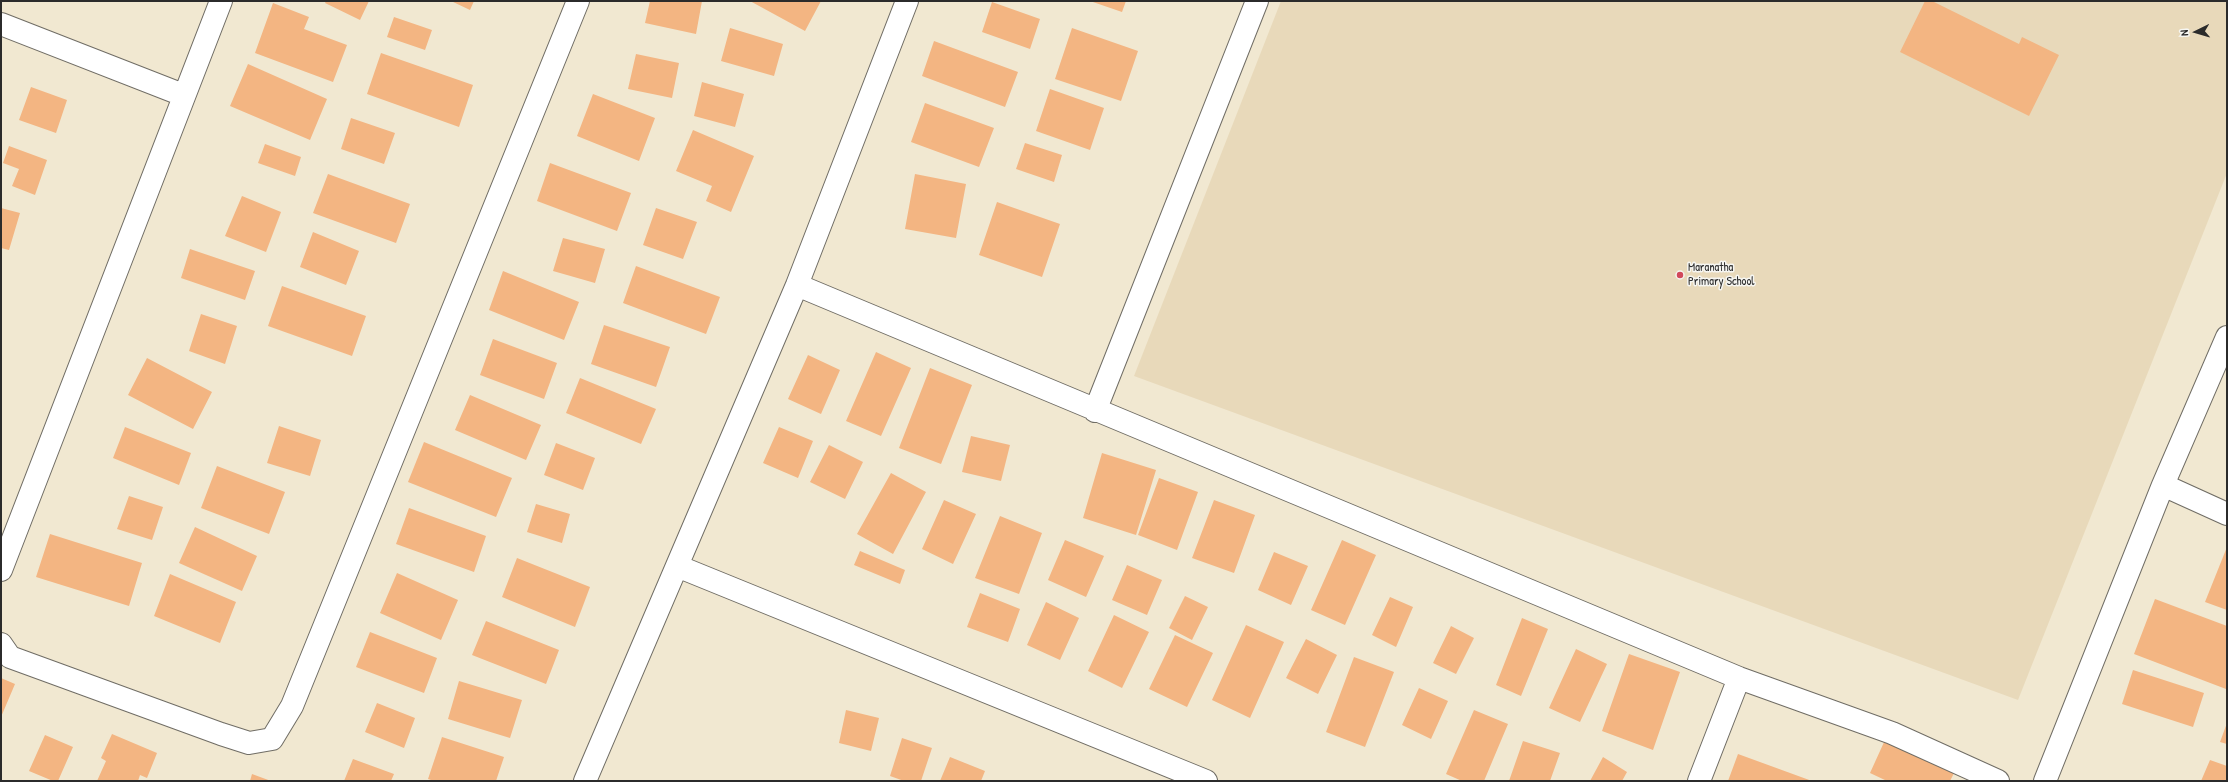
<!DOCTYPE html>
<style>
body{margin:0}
#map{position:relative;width:2228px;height:782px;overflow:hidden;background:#f1e8d1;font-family:"Patrick Hand",sans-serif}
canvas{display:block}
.frame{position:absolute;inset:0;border:2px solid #2b2b2b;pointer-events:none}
.north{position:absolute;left:2176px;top:12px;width:40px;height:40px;-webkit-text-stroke:3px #f6f6f2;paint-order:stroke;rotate:265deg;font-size:11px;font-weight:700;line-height:16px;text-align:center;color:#2b2b2b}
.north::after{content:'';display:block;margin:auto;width:14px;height:18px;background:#2b2b2b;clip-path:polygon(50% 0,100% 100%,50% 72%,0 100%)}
</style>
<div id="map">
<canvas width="2228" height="782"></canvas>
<div class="frame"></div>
<div class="north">N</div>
</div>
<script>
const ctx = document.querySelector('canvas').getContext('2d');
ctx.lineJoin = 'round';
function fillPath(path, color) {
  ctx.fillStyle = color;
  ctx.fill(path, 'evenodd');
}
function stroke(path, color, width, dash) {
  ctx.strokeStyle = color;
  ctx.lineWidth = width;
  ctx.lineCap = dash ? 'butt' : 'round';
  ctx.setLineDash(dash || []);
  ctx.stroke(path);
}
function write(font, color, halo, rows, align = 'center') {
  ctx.font = font + ' "Patrick Hand",sans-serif';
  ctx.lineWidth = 3;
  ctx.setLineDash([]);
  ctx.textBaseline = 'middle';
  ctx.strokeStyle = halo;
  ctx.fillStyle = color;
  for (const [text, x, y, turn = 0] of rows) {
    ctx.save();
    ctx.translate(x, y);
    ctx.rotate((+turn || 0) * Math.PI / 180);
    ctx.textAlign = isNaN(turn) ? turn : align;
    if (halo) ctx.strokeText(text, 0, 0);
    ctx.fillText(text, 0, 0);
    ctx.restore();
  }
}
fillPath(new Path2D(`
 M1281,1H2227V173L2018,700L1134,376Z`), '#e8d9ba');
fillPath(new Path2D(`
 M326,1H369L360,20L325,3Z
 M451,1H474L470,10Z
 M650,1H702L696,34L645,23Z
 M750,1H821L805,31Z
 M1090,1H1126L1122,12Z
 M1925,1H1932L2019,44L2022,37L2059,55L2029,116L1900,52Z
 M992,2L1040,19L1030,49L982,32Z
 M273,3L309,17L304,29L347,45L333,82L255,53Z
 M394,17L432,30L425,50L387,37Z
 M730,28L783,44L774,76L721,61Z
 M1072,28L1138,51L1121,101L1055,79Z
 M934,41L1018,72L1005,107L922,76Z
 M381,53L473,85L459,127L367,94Z
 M636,54L679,63L672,98L628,89Z
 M248,64L327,99L310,140L230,106Z
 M702,82L744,94L735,127L694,116Z
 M31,87L67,100L56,133L19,120Z
 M1050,89L1104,108L1090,150L1036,131Z
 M593,94L655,118L639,161L577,136Z
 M925,103L994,128L979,167L911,142Z
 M351,118L395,133L384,164L341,149Z
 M693,130L754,156L731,212L706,201L712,186L676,171Z
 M1025,143L1062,155L1054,182L1016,169Z
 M265,144L301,157L295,176L258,163Z
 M9,146L47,160L35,195L12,186L19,169L3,163Z
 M550,163L631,193L617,231L537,201Z
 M328,174L410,204L396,243L313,213Z
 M915,174L966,184L956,238L905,229Z
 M242,196L281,212L266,252L225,236Z
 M997,202L1060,224L1042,277L979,255Z
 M1,208L20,213L9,250L1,248Z
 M656,208L697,222L683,259L643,245Z
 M313,232L359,251L346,285L300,267Z
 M563,238L605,249L595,283L553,271Z
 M190,249L255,271L245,300L181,278Z
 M636,266L720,297L706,334L623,303Z
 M503,271L579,302L564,340L489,310Z
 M282,286L366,316L352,356L268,326Z
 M201,314L237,326L225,364L189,351Z
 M604,325L670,347L656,387L591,364Z
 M493,339L557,363L544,399L480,375Z
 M876,352L911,368L881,436L846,421Z
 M808,355L840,370L821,414L788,399Z
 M147,358L212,392L193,429L128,395Z
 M930,368L972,385L941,464L899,448Z
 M580,378L656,409L641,444L566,413Z
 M470,395L541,425L526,460L455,430Z
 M279,426L321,440L310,476L267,463Z
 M125,427L191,453L179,485L113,458Z
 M779,427L813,441L798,478L763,463Z
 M971,436L1010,445L1001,481L962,472Z
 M424,442L512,478L496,517L408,482Z
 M556,443L595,458L583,490L544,475Z
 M829,445L863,462L845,499L810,482Z
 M1102,453L1156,470L1136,535L1083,518Z
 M217,466L285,492L269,534L201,508Z
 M891,473L926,492L893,554L857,534Z
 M1159,478L1198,492L1177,550L1138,535Z
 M129,496L163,507L152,540L117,529Z
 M944,500L976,514L953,564L922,549Z
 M1214,500L1255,515L1234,573L1192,558Z
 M536,504L570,514L562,543L527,532Z
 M409,508L486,536L474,572L396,544Z
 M1000,516L1042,533L1019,594L975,578Z
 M195,527L257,556L242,591L179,563Z
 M50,534L142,563L129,606L36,577Z
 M1065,540L1104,556L1086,597L1048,580Z
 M1342,540L1376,555L1345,625L1311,610Z
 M2227,547V610L2205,602Z
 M860,551L905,570L900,584L854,565Z
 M1274,552L1308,566L1291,605L1258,590Z
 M517,558L590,587L575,627L502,597Z
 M1127,565L1162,580L1147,615L1112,600Z
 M397,573L458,600L441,640L380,613Z
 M170,574L236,602L220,643L154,616Z
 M980,593L1020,609L1008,642L967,627Z
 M1185,596L1208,607L1192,640L1169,628Z
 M1390,597L1413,607L1396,647L1372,635Z
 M2155,599L2227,626L2226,689L2134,654Z
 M1046,602L1079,618L1060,660L1027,645Z
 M1114,615L1149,632L1122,688L1088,671Z
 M1522,618L1548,629L1521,696L1496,685Z
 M486,621L559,650L546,684L472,655Z
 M1246,625L1284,642L1250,718L1212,700Z
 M1451,626L1474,638L1456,674L1433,663Z
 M370,632L437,658L424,693L356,667Z
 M1175,635L1213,653L1187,707L1149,689Z
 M1306,639L1337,655L1318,694L1286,678Z
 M1576,649L1607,664L1580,722L1549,708Z
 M1629,654L1680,672L1653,750L1602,731Z
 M1354,657L1394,672L1365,747L1326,732Z
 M2133,670L2204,693L2193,727L2122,704Z
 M1,678L15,684L1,717Z
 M459,681L522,700L510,738L448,719Z
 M1419,688L1448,701L1431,739L1402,725Z
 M377,703L415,718L404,748L365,732Z
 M846,710L879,718L871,751L839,743Z
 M1474,710L1508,724L1484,781H1462L1446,774Z
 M2227,723V744L2220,742Z
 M112,734L157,753L147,778L140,775L138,781H97L106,761L101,758Z
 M45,735L73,747L58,781H53L29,771Z
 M442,737L504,757L496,781H434L428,779Z
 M902,738L932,748L921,781H904L890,776Z
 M1885,740L1955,771L1950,781H1887L1870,773Z
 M1523,741L1560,753L1550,781H1509Z
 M1738,754L1812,781H1728Z
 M950,757L985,771L981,781H940Z
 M1603,757L1627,772L1622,781H1590Z
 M353,759L394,774L391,781H344Z
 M2210,760L2227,766V781H2201Z
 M252,774L271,781H250Z`), '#f3b582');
const minor = new Path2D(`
 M1,24L183,95
 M797,285L1739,678L1892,733L1998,781
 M1095,411L1257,1
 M2163,485L2227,514
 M677,566L1206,781
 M1,570L221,1
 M1,644L10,657L221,734L249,743L272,739L292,706L578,1
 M585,781L797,285L907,1
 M1699,781L1739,678
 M2045,781L2163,485L2227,337`);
stroke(minor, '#706d65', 24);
stroke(minor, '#fff', 22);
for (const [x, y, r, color] of [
 [1680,275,4,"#d1495b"]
]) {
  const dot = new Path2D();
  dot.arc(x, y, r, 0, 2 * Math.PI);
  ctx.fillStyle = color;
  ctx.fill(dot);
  stroke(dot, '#f6f6f2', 1.5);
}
write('12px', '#2b2b2b', '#f6f6f2', [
 ["Maranatha",1688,268],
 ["Primary School",1688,282]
], 'left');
</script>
